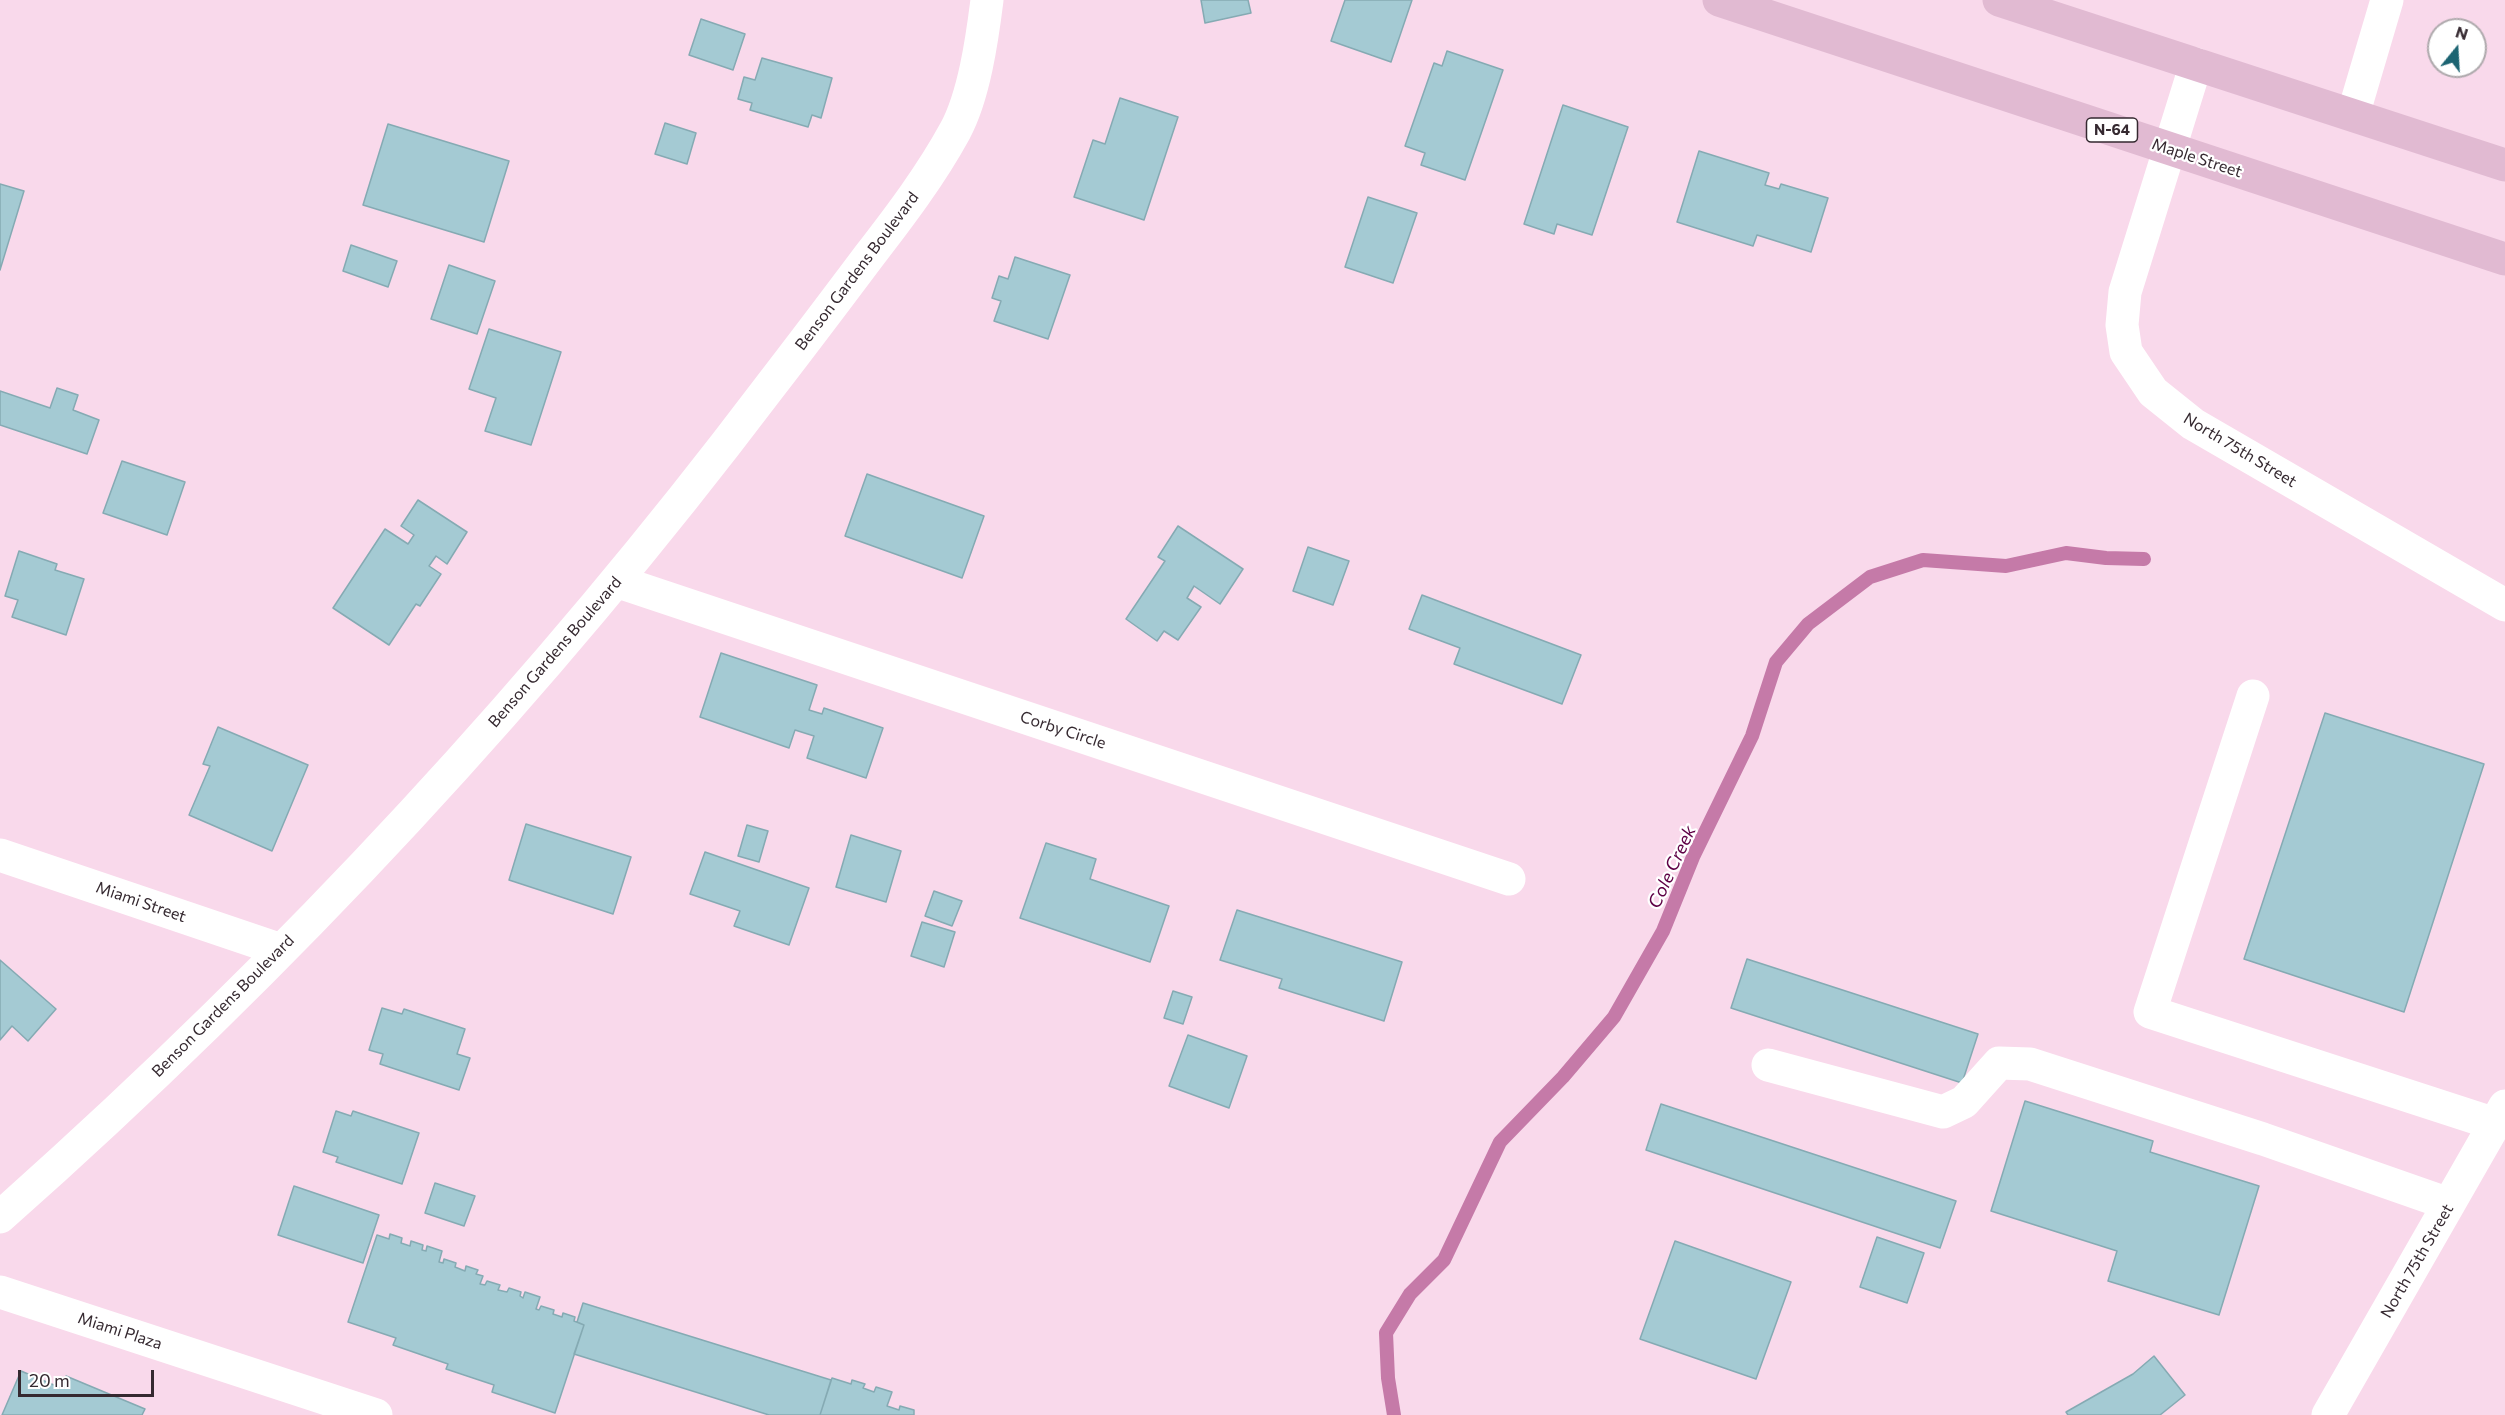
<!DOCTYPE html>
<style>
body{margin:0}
#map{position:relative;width:2505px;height:1415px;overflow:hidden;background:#f9d9eb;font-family:Commissioner,sans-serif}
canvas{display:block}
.north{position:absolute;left:2427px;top:18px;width:60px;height:60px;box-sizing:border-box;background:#fff;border:2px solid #aea9ac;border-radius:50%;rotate:18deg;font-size:16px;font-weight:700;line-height:24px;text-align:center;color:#352930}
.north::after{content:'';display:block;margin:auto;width:21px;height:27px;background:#1c6472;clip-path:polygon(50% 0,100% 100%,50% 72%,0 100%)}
.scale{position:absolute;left:18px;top:1370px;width:136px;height:27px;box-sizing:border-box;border:3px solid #352930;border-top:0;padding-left:8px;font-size:18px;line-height:21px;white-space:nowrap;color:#352930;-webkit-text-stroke:4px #fff;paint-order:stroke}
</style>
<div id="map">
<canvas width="2505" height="1415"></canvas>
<div class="north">N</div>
<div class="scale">20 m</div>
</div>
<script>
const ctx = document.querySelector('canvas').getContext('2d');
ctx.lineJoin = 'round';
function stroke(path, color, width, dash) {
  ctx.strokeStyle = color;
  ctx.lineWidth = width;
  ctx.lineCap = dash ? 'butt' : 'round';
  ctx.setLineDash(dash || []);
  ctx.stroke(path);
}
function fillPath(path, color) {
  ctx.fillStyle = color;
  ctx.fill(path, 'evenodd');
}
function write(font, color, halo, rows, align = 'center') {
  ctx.font = font + ' Commissioner,sans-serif';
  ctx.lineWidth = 4.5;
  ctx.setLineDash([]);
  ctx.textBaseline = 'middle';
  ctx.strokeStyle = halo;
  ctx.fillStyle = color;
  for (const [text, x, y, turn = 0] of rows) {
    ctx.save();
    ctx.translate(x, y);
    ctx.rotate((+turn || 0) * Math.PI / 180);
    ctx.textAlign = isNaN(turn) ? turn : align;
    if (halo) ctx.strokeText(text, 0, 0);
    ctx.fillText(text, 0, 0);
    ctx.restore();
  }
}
stroke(new Path2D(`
 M1394,1415L1388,1378L1386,1333L1410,1294L1444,1260L1500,1142L1563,1077L1614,1017L1663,931L1693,857L1752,736L1776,662L1808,624L1870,577L1923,560L2006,566L2066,553L2106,558L2144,559`), '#c57aa8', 14);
const building = new Path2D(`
 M1201,0H1248L1251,13L1205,23Z
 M1345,0H1412L1391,62L1331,41Z
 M701,19L745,34L733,70L689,55Z
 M1447,51L1503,70L1465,180L1421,165L1425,153L1405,146L1434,63L1442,66Z
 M762,58L832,78L821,118L812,115L808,127L750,110L752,103L738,99L744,77L755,80Z
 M1120,98L1178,117L1144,220L1074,197L1093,140L1105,144Z
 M1563,105L1628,127L1592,235L1557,224L1554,234L1524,224Z
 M665,123L696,133L687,164L655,154Z
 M388,124L509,161L484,242L363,205Z
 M1699,151L1769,173L1765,185L1779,189L1781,184L1828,198L1811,252L1757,235L1753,246L1677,222Z
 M0,184L24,191L0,270Z
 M1368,197L1417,213L1393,283L1345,267Z
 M351,245L397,261L388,287L343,271Z
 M1015,257L1070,275L1048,339L994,321L1001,301L992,298L999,276L1008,279Z
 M449,265L495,281L477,334L431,319Z
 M489,329L561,352L531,445L485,431L496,398L469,389Z
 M57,388L78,395L73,410L99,420L87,454L0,425V391L50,408Z
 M122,461L185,482L167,535L103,513Z
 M867,474L984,516L962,578L845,536Z
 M418,500L467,532L447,564L436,556L429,566L441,574L420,606L416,604L389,645L333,608L385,529L408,544L414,535L401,526Z
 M1178,526L1243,569L1220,604L1194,586L1187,598L1201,607L1178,640L1164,631L1157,641L1126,619L1165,561L1158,557Z
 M1308,547L1349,561L1333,605L1293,591Z
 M19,551L57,564L55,570L84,579L66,635L12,617L18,600L5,596Z
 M1422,595L1581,655L1562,704L1454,664L1460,648L1409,629Z
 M721,653L817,685L809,710L822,714L824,708L883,728L866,778L807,758L814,736L795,730L789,748L700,717Z
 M2325,713L2484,764L2404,1012L2244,959Z
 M218,727L308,765L272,851L189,815L210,766L203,764Z
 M526,824L631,857L613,914L509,880Z
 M747,825L768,831L759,862L738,856Z
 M851,835L901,851L886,902L836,887Z
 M1046,843L1096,859L1090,879L1169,906L1150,962L1020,918Z
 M705,852L809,888L789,945L734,926L740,911L690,894Z
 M934,891L962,901L952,926L925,916Z
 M1237,910L1402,962L1384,1021L1279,988L1282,979L1220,960Z
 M922,922L955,932L944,967L911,956Z
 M1747,959L1978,1034L1962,1083L1731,1008Z
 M0,960L56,1009L28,1041L12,1026L0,1040Z
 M1173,991L1192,997L1183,1024L1164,1018Z
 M382,1008L402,1014L404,1009L465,1029L457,1054L470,1058L459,1090L380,1064L383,1054L369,1050Z
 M1188,1035L1247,1056L1229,1108L1169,1086Z
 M2025,1101L2153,1141L2150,1152L2259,1186L2219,1315L2108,1281L2117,1251L1991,1211Z
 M1661,1104L1956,1201L1940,1248L1646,1150Z
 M336,1111L351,1116L353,1111L419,1133L402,1184L336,1162L338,1157L323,1152Z
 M435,1183L475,1196L464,1226L425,1213Z
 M294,1186L379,1215L363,1263L278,1235Z
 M390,1234L402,1238L401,1243L410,1246L411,1241L423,1245L422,1250L426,1251L427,1246L442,1251L439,1262L443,1263L444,1259L456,1263L455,1267L465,1271L466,1266L478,1270L476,1274L483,1276L480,1284L485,1285L487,1281L500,1285L498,1290L507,1292L509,1288L521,1292L520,1296L523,1298L525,1292L540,1297L536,1309L539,1310L541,1306L554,1310L553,1314L562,1317L563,1313L575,1317L574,1321L584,1325L555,1413L492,1392L494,1385L446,1369L448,1364L393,1345L396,1338L348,1322L377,1235L389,1239Z
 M1877,1237L1924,1253L1907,1303L1860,1287Z
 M1675,1241L1791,1282L1756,1379L1640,1339Z
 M583,1303L831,1380L820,1415H769L574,1354L584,1325L577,1322Z
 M2154,1356L2185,1395L2160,1415H2068L2066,1412L2133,1374Z
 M21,1371L61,1388L66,1376L145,1409L142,1415H2Z
 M832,1378L851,1384L852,1380L865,1384L863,1388L874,1392L876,1387L892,1392L887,1406L899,1410L900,1406L914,1410V1415H820Z`);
fillPath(building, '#a4cad3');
stroke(building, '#85aab3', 1.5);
stroke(new Path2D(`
 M2196,64L2125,292L2122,325L2126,352L2153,392L2193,424L2505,605
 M2353,115L2387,0
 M616,581L1509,879
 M2253,696L2150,1012L2495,1124
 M0,855L281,950
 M1768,1065L1943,1112L1964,1102L1999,1063L2030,1064L2263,1139L2449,1204
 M0,1217C282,967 541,689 768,389C802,345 836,300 869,256C900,216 931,175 955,131C974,96 982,40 987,0
 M0,1292L376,1415
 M2328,1415L2505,1106`), '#fff', 33);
stroke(new Path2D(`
 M1719,0L2505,259
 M1999,0L2505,165`), '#e1bad2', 33);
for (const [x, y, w] of [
 [2112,130,51]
]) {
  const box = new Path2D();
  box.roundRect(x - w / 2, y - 12, w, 24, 4.5);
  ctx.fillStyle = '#fff';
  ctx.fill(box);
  stroke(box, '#352930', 1.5);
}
write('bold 15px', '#352930', null, [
 ["N-64",2112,130]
]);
write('16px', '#352930', '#fff', [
 ["Maple Street",2197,158,18],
 ["Benson Gardens Boulevard",857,271,-53],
 ["North 75th Street",2240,450,31],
 ["Benson Gardens Boulevard",555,652,-49],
 ["Corby Circle",1063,730,18],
 ["Miami Street",141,902,19],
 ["Benson Gardens Boulevard",223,1006,-45],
 ["North 75th Street",2417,1261,-60],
 ["Miami Plaza",120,1331,18]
]);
write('italic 18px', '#5e0045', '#fff', [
 ["Cole Creek",1672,867,-65]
]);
</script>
